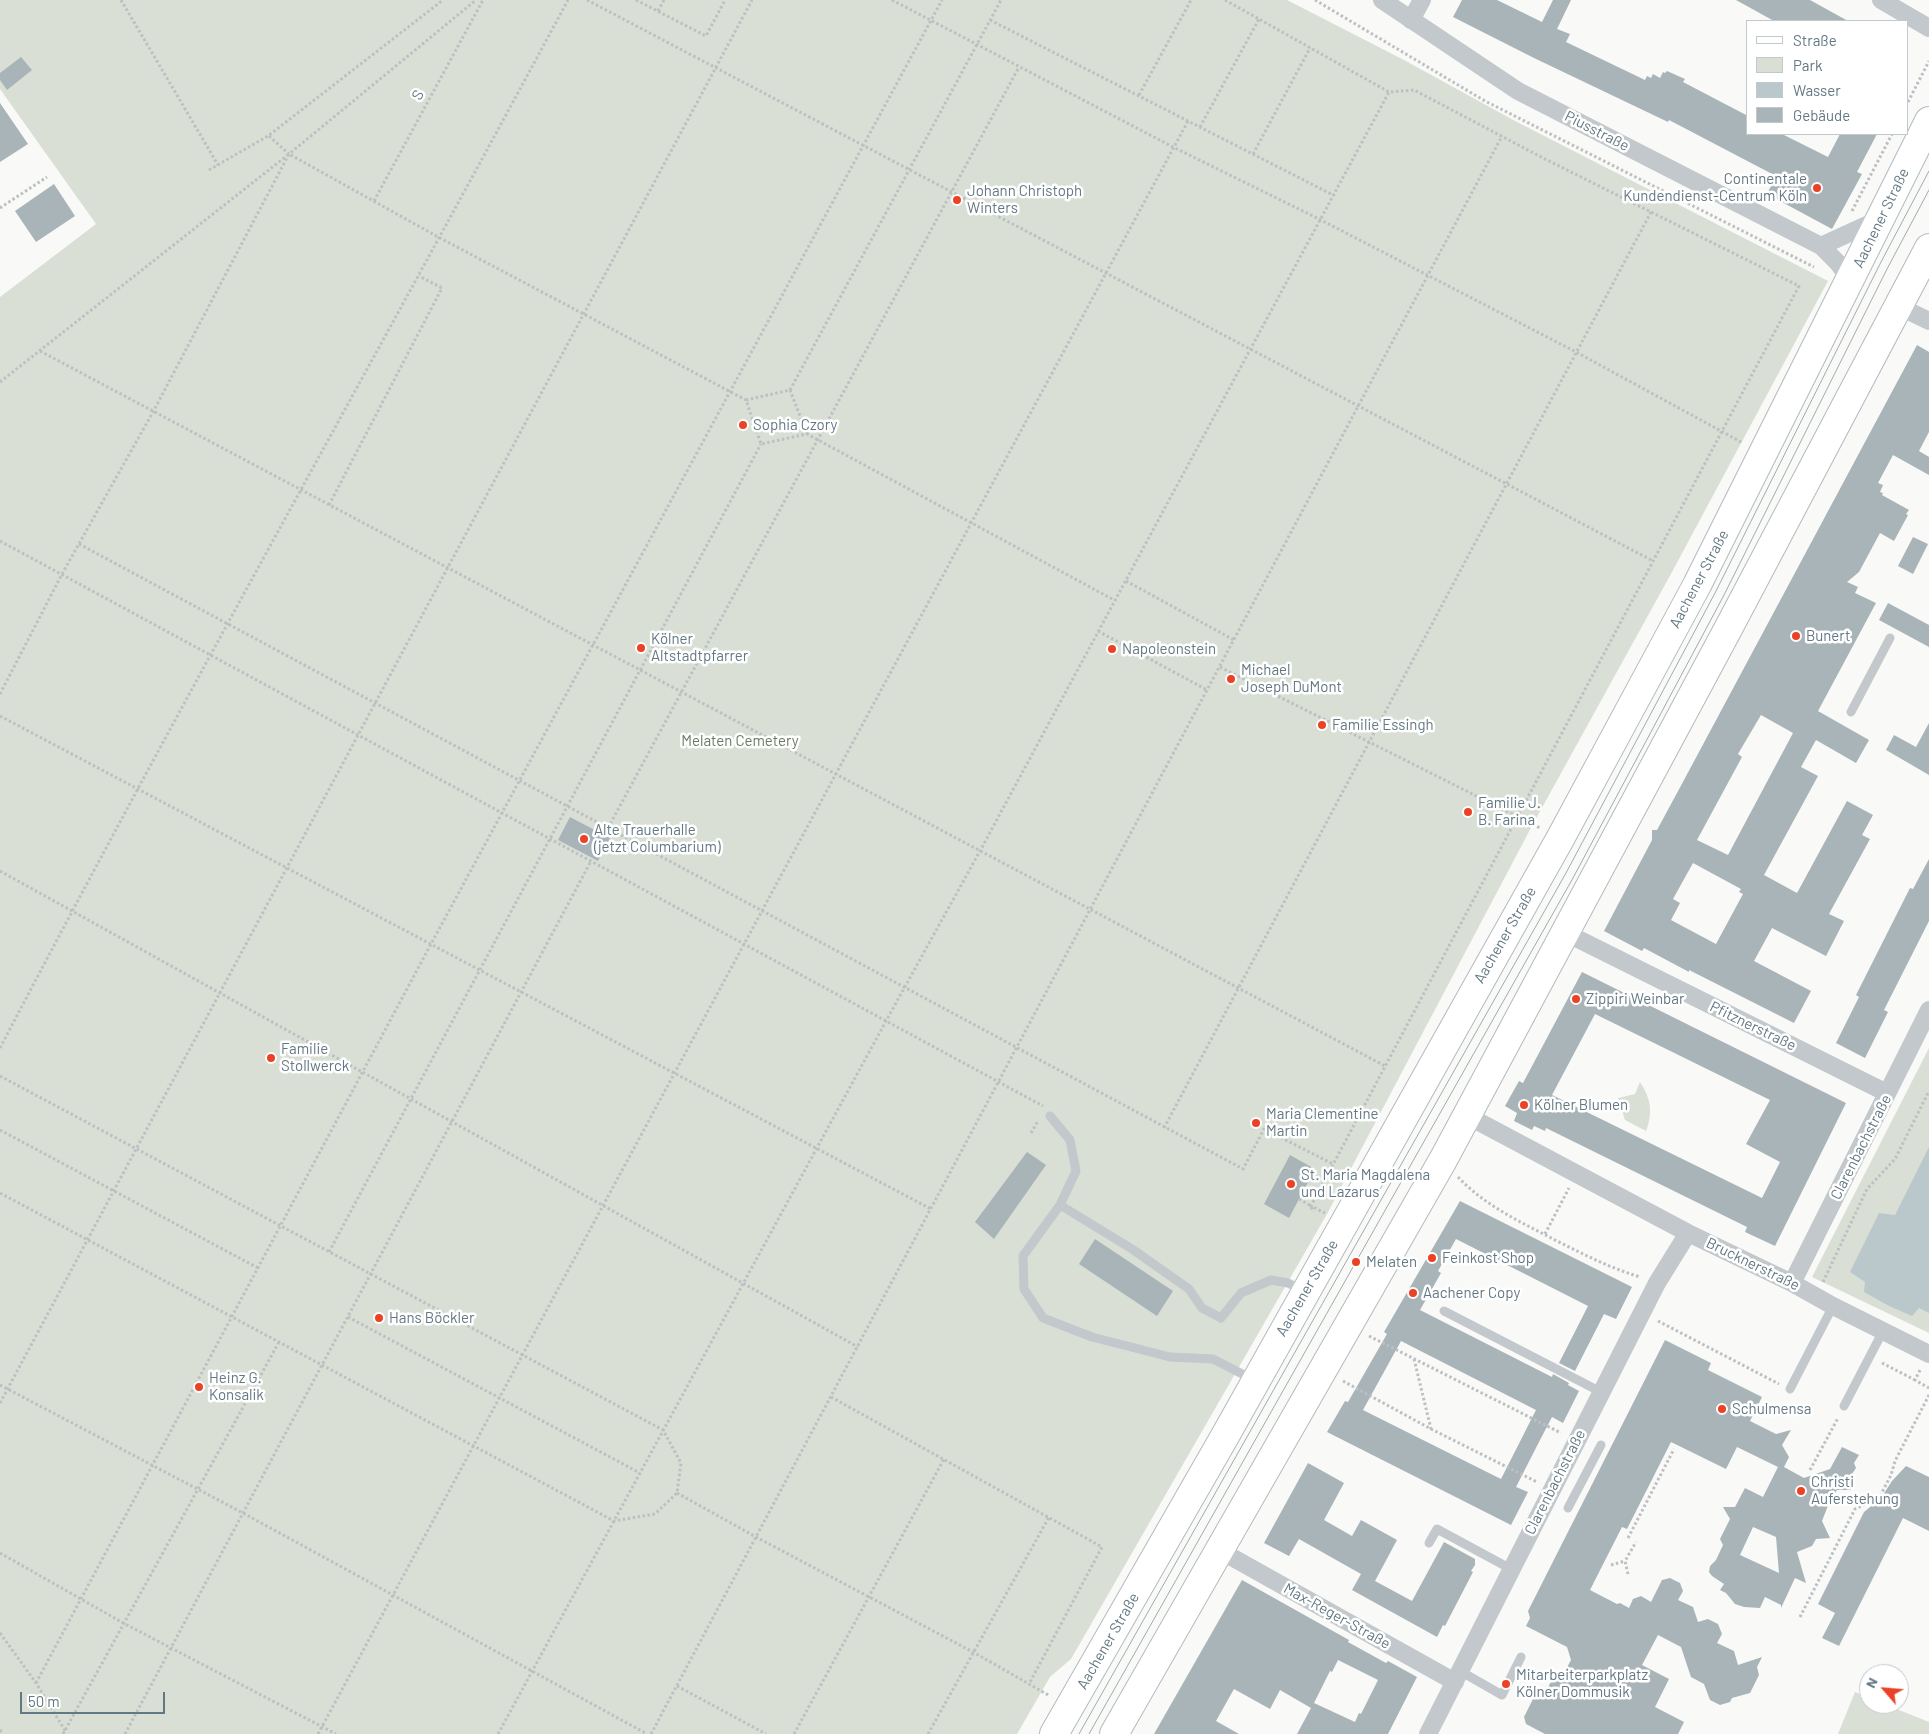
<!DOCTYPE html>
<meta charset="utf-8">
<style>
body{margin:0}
#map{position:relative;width:1929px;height:1734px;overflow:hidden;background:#f9f9f7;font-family:Barlow,sans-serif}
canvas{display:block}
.legend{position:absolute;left:1746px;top:20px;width:162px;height:115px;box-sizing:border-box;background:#fff;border:1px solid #c1c9cd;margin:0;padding:6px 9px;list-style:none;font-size:15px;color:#637883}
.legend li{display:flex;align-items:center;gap:10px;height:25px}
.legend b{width:25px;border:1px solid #c1c9cd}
.north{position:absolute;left:1859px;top:1664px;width:50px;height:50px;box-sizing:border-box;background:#fff;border:1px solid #c1c9cd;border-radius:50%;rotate:297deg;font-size:14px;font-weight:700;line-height:20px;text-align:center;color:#637883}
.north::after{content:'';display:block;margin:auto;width:18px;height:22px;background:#eb4125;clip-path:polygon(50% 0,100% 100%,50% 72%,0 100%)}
.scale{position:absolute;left:20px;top:1692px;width:145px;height:22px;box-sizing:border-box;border:2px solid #637883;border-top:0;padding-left:6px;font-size:15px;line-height:18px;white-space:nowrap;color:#637883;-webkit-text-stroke:4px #fff;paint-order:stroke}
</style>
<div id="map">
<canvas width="1929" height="1734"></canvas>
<ul class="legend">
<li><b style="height:6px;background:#fff"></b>Straße</li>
<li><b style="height:14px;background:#dadfd6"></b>Park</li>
<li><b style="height:14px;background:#bac8cb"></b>Wasser</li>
<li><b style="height:14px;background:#a9b4b9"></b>Gebäude</li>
</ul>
<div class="north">N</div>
<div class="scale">50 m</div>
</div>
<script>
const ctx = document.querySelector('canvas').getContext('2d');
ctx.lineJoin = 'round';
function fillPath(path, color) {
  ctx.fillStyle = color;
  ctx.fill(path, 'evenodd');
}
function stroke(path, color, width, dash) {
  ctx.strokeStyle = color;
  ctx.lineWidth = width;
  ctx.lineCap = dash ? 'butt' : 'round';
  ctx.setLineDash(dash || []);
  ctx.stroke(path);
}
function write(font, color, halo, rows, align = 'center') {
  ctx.font = font + ' Barlow,sans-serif';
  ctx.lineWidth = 5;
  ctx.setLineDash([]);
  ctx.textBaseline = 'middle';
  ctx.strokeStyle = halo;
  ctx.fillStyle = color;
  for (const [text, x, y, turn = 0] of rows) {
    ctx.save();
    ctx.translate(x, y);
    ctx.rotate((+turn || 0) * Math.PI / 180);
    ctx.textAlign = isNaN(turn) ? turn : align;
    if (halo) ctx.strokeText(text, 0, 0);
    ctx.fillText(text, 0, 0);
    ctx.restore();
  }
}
fillPath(new Path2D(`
 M0,0H1287L1404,60L1517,122L1828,281L1672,572L1533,824L1327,1214L1071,1659L1050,1677L1017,1734H0V297L96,224L0,89Z
 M1929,1048V1333L1812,1277Z
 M1640,1082C1651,1098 1653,1113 1646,1131L1625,1120L1618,1098L1635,1094Z
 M1855,1692L1869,1698V1704H1884L1929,1722V1734H1838Z`), '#dadfd6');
fillPath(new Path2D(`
 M1929,1147V1313L1919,1308L1912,1316L1889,1306L1864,1292L1865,1282L1850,1272L1879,1213L1895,1215Z`), '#bac8cb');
fillPath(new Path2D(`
 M1462,0H1497L1542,22L1553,0H1571L1557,29L1570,34L1566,42L1645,80L1647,76L1651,78L1653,74L1660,78L1663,72L1665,73L1667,71L1685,79L1683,82L1748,116V134H1782L1828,157L1840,134H1877L1857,172L1862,174L1832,229L1767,194L1776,176L1669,120L1668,122L1534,58L1453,17Z
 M1736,0H1810L1848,21H1774Z
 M21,57L32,70L7,90L0,80V73Z
 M0,103L28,144L0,162Z
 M54,184L75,216L36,242L15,211Z
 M1917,345L1929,352V432L1919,451L1929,457V475L1893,455L1878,483L1883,485L1880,492L1883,493L1882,495L1909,510L1906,514L1908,515L1894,541L1880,533L1859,572L1847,582L1858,587L1855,593L1876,603L1818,711L1869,740L1856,763L1816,740L1801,767L1818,776L1764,875L1797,893L1847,801L1873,815L1862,835L1870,839L1829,914L1844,921L1826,956L1772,928L1754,961L1811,991L1794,1023L1689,970V972L1644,948L1642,951L1604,931L1652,840V830H1657L1677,793ZM1761,715L1793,733L1728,855L1697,840L1742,757L1738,754ZM1693,863L1741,889L1739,892L1743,894L1716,944L1671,920L1680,903L1673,899Z
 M1913,537L1928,544L1913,574L1898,566Z
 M1888,603L1929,625V647L1879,620Z
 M1929,723V775L1886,750L1894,735L1916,747Z
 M570,817L610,838L598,861L558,840Z
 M1929,859V921L1884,1010L1888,1012L1865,1058L1836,1043L1859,997L1856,995L1910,888L1913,889Z
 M1582,972L1846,1103L1775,1246L1745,1232L1747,1227L1546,1128L1545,1131L1534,1126L1532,1130L1514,1121L1517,1113L1505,1106L1519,1081L1523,1083ZM1595,1014L1770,1100L1746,1144L1780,1162L1762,1198L1552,1095Z
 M1027,1152L1046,1165L994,1239L975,1222Z
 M1290,1155L1315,1169L1289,1218L1264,1204Z
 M1460,1201L1632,1287L1616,1319L1604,1314L1575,1371L1559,1363L1588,1306L1456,1239L1438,1271L1441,1273L1420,1310L1552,1377L1553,1374L1569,1383L1568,1385L1579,1391L1563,1423L1552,1417L1539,1442L1516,1487L1528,1492L1511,1525L1327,1432L1345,1401L1348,1402L1387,1334L1384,1332ZM1401,1341L1536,1410L1501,1479L1363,1410Z
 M1095,1239L1173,1291L1157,1316L1079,1264Z
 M1665,1340L1711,1363L1708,1370L1762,1397L1750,1421L1776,1434L1791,1430L1782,1445L1789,1457L1784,1467L1804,1478L1830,1469L1842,1447L1859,1455L1854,1463L1856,1468L1850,1477L1851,1490H1837L1829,1503L1822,1521L1830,1538L1816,1539L1812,1546L1797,1552L1806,1583L1795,1578L1781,1608V1605L1765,1597L1760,1608L1744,1607L1735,1604L1726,1593L1720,1590L1724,1584L1712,1576L1709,1572L1710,1566L1716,1560L1723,1545L1720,1539L1730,1519L1723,1507H1735L1745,1488L1763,1497L1778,1467L1737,1447L1726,1469L1671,1442L1627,1529L1622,1527L1590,1590L1617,1604L1620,1603L1629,1608L1633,1599L1641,1596L1651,1602L1662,1580L1670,1578L1680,1583L1683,1591L1678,1600L1693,1607L1698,1622L1708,1619L1718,1624L1722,1634L1717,1643L1734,1651L1738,1665L1762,1657L1757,1667L1759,1675L1750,1693L1732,1698L1730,1702L1720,1705L1710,1700L1704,1684L1691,1677L1681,1647L1658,1635L1642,1665L1669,1679L1655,1707L1684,1722L1678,1734H1545L1526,1724L1524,1717L1535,1695L1545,1693L1553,1678L1563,1675L1571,1660L1567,1647L1526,1626L1530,1618L1528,1611ZM1753,1527L1776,1537L1779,1573L1740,1555Z
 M1308,1463L1344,1483L1324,1520L1352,1536L1361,1520L1397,1540L1375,1581L1412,1601L1444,1542L1475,1559V1565L1471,1571L1473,1572L1445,1626L1443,1625L1437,1637L1352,1590L1361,1574L1299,1539L1289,1556L1264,1543Z
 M1906,1466L1929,1477V1531L1903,1518L1839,1646L1822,1638L1835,1613L1818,1604L1864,1512L1881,1498L1892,1481Z
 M1242,1580L1349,1640L1348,1642L1386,1663L1388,1661L1417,1677L1388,1734H1297L1311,1708L1280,1690L1270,1709L1234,1689L1216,1721L1239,1734H1154ZM1338,1660L1378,1680L1361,1714L1359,1713L1355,1722L1314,1703L1330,1671L1332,1672Z`), '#a9b4b9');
const primary = new Path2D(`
 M1054,1734L1225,1436L1560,839L1697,585L1929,121
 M1114,1734L1443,1160L1728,629L1929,248`);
stroke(primary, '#b3babe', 30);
stroke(new Path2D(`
 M121,0L218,165
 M587,0L1653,561
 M636,0L706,36L725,0
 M892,0L1173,147L1319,219L1576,352L1743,443
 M1225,0L1389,92L1414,90L1543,158L1799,286L1311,1206L1325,1213
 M1315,0L1485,101L1814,267
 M658,11L664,0
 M990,20L1333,195
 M1139,95L1191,0
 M1908,102L1929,61
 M1200,127L1259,19
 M269,136L289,154
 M1253,154L1310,48
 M209,170L268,136L443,0
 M374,201L483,0
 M0,208L47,177
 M1852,211L1892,134
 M40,351L1385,1066
 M0,382L289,154L440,238L746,400L761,444L807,434L1114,600
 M790,390L1001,0
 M746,400L790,390L807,434
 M329,505L442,288L419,276
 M0,541L1043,1106
 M79,544L1243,1169L1264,1129L1333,1164
 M1126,581L1234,640
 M1098,631L1207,690
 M1220,667L1540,828
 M0,694L62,574L153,412L289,154L476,0
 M0,716L931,1209
 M608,828L1019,67
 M0,871L858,1347
 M0,1048C184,696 380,350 568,0
 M0,1076L663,1430L681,1463L677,1493L655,1514L614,1521L0,1193
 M1164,1128L1651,212
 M0,1130L258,1268
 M1031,1133L1038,1121
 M1458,1177C1485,1206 1521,1222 1555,1240C1583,1254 1610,1268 1640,1277
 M1299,1199L1311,1206L1313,1212
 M1545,1234L1569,1188
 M329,1252L761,444
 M1823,1282L1867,1189L1895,1159L1929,1091
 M348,1317L640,1473
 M1658,1321L1779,1384
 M1369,1336L1561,1433
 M1414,1359L1431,1429
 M1882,1363L1915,1380
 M1920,1370L1915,1380L1929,1388
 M1343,1381L1431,1429L1537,1482
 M0,1385L243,1513L647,1734
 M831,1397L1102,1547L1029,1684
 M0,1403L752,0
 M1810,1470L1838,1418
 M677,1493L756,1537L973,1652L1050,1696
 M1628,1538L1674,1449
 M0,1553L125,1624L336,1734
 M1611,1565L1625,1561
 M1628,1574L1625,1561L1636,1542
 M1800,1617L1855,1509L1879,1498L1891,1475L1895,1461L1929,1395
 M0,1633L36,1683L66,1732
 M36,1683L431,944L942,0
 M677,1686L766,1734
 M0,1730L3,1734
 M63,1734L279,1342
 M125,1734L591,861
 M318,1734L1188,121
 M498,1734L886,1021L980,851L1389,92
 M651,1734L1502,136
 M794,1734L944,1459
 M928,1734L1049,1517`), '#bcc0c2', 3, [2.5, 2.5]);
stroke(new Path2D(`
 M1851,712L1890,638
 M1050,1116L1070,1140L1076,1171L1060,1205L1132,1249L1189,1289L1202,1308L1221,1318L1241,1293L1271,1280L1288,1283L1304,1291
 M1060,1205L1023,1256L1024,1289L1043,1318L1092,1337L1170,1357L1213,1359L1254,1380
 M1444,1311L1601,1392
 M1790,1389L1833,1306
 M1844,1406L1883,1331
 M1568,1508L1601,1445
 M1429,1543L1437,1529L1511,1569
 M1460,1671L1502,1695L1521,1657`), '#c2c8cb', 9);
stroke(new Path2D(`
 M1382,0L1518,91L1821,246L1838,263L1851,280
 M1881,0L1929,28
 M1411,20L1422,0
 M1821,246L1880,219
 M1898,306L1929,321
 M1564,932L1887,1093
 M1466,1115L1688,1233L1792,1283L1833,1306L1929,1354
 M1792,1283L1929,1010
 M1219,1550L1455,1682
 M1428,1734L1657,1283L1688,1233`), '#c2c8cb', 18);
stroke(primary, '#fff', 28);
stroke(new Path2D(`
 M1079,1734L1566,873L1715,593L1881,262L1929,171
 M1089,1734L1573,878L1723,597L1887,269L1929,190`), '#a1aaaf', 1);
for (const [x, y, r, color] of [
 [1817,188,5,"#eb4125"],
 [957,200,5,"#eb4125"],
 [743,425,5,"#eb4125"],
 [1796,636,5,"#eb4125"],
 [641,648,5,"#eb4125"],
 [1112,649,5,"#eb4125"],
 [1231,679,5,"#eb4125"],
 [1322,725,5,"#eb4125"],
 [1468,812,5,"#eb4125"],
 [584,839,5,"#eb4125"],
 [1576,999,5,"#eb4125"],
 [271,1058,5,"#eb4125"],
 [1524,1105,5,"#eb4125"],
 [1256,1123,5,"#eb4125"],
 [1291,1184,5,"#eb4125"],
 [1432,1258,5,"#eb4125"],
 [1356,1262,5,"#eb4125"],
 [1413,1293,5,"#eb4125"],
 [379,1318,5,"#eb4125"],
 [199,1387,5,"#eb4125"],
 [1722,1409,5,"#eb4125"],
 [1801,1491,5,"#eb4125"],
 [1506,1684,5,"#eb4125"]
]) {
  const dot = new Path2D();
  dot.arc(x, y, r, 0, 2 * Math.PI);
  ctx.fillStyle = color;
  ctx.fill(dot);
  stroke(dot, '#fff', 2);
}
write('15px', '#637883', '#fff', [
 ["S",418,95,-62],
 ["Piusstraße",1597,131,27],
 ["Aachener Straße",1881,218,-64],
 ["Aachener Straße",1699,579,-62],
 ["Aachener Straße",1505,935,-60],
 ["Pfitznerstraße",1753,1026,26],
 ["Clarenbachstraße",1861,1147,-63],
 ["Brucknerstraße",1753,1264,26],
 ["Aachener Straße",1307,1288,-60],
 ["Clarenbachstraße",1555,1482,-63],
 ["Max-Reger-Straße",1337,1616,29],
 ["Aachener Straße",1108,1641,-60]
]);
write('15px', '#637883', '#fff', [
 ["Continentale",1807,179,"right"],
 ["Kundendienst-Centrum Köln",1807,196,"right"],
 ["Johann Christoph",967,191],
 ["Winters",967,208],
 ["Sophia Czory",753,425],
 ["Bunert",1806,636],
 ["Kölner",651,639],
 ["Altstadtpfarrer",651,656],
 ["Napoleonstein",1122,649],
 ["Michael",1241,670],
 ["Joseph DuMont",1241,687],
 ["Familie Essingh",1332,725],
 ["Familie J.",1478,803],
 ["B. Farina",1478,820],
 ["Alte Trauerhalle",594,830],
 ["(jetzt Columbarium)",594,847],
 ["Zippiri Weinbar",1586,999],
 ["Familie",281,1049],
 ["Stollwerck",281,1066],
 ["Kölner Blumen",1534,1105],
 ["Maria Clementine",1266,1114],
 ["Martin",1266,1131],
 ["St. Maria Magdalena",1301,1175],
 ["und Lazarus",1301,1192],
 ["Feinkost Shop",1442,1258],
 ["Melaten",1366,1262],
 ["Aachener Copy",1423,1293],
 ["Hans Böckler",389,1318],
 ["Heinz G.",209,1378],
 ["Konsalik",209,1395],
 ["Schulmensa",1732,1409],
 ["Christi",1811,1482],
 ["Auferstehung",1811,1499],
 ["Mitarbeiterparkplatz",1516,1675],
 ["Kölner Dommusik",1516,1692]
], 'left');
write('15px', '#697a62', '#fff', [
 ["Melaten Cemetery",740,741]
]);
</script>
